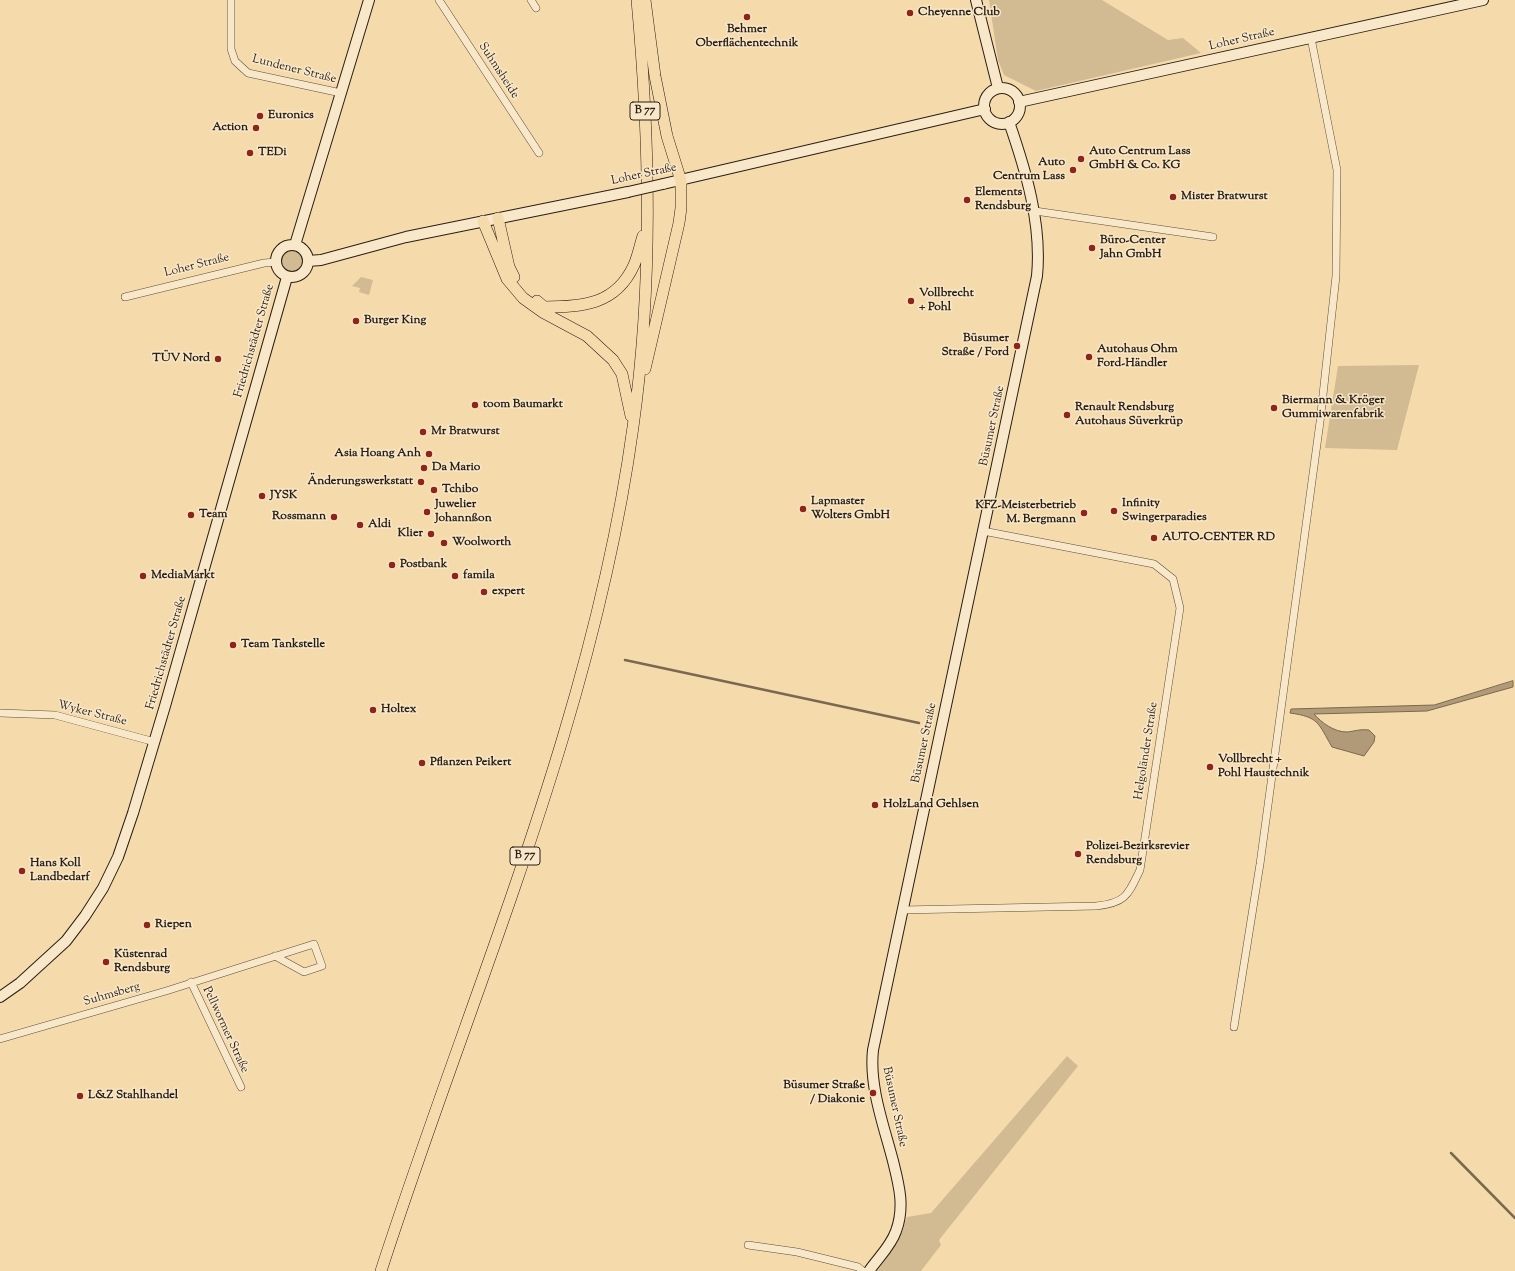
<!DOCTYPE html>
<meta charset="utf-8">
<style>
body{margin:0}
canvas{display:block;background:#f5daac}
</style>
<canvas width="1515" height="1271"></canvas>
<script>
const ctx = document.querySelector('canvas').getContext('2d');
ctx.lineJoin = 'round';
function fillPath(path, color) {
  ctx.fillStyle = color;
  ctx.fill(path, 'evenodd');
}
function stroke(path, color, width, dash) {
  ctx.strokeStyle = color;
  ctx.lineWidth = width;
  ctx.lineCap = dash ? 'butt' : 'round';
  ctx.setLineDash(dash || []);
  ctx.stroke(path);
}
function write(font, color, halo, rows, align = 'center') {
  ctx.font = font + ' "Sorts Mill Goudy",serif';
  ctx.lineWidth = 3;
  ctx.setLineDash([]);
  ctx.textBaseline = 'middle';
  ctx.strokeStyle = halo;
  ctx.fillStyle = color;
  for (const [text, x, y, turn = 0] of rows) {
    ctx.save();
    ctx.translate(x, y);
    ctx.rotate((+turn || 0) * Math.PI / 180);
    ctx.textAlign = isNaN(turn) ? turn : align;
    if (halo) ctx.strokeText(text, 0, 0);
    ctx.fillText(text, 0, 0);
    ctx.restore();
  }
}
fillPath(new Path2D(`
 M989,0H1102L1168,40L1183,38L1201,53L1036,91L1004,75L998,60Z
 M281 261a11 11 0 1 1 22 0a11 11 0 1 1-22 0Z
 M361,277L373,280L369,295L359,292L360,288L352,286Z
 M1419,365L1397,450L1325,448L1338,366Z
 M1067,1056L1078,1066L939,1240L941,1245L921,1271H877C892,1252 900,1240 907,1217L931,1213Z`), '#d2ba92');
const water = new Path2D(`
 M1513,681V687L1427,711L1314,714C1322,723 1334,732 1347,732C1356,731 1359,729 1369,730L1375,736L1374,742L1364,756L1332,747C1318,723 1319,717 1290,713L1291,709L1434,705Z`);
fillPath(water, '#b09a78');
stroke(water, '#7a6950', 1);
stroke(new Path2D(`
 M625,660L919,723
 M1451,1153L1515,1218`), '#7a6950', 2.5);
const street = new Path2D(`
 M231,0V49L235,61L248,73L341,93
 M439,0L539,153
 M531,0L536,8
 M1035,211L1213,237
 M125,297L264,263L276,262
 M0,713L55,715L155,742
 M902,910L1096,906C1126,903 1128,895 1140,870L1180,608L1173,579L1154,564L983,531
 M191,982L241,1087
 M1234,1027L1260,864L1320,422L1336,276L1337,170L1311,38
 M0,1039L166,991L314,944L322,966L304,972L275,956
 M748,1245L797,1252L858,1267L863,1271`);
const secondary = new Path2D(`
 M976,0L998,88
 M984 106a18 18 0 1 1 36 0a18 18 0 1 1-36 0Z
 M1019,102L1483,0
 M663,184L985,109
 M276 261a16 16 0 1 1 32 0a16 16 0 1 1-32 0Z
 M295,245L369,0
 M308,261L321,260L406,237L628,192
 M0,997L20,983L66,941L85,916L103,888L118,857L133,813L165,706L287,277
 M869,1271C878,1258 891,1246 896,1231C905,1207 899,1185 893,1161C884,1126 869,1087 873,1050L1037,276C1042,224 1026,171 1009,122`);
const primary = new Path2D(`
 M498,218L509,267L514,277
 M483,221L507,279L523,298L544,313L587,336L613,360L622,374L631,416
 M537,301L544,307C582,307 616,305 634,265C638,256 640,245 643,236
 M645,369L679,223L681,208V181L667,136L655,76L645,0
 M381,1271C471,992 593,720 633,427C653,285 650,142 637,0`);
stroke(street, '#5c4e3a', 8);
stroke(secondary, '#291f14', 12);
stroke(primary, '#291f14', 12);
stroke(street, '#f8e7c9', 7);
stroke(secondary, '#f8e7c9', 10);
stroke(primary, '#f5daac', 11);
const secondaryBridge = new Path2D(`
 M628,192L663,184`);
stroke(secondaryBridge, '#291f14', 12, []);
stroke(secondaryBridge, '#f8e7c9', 10);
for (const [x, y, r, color] of [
 [910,13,4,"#8f2418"],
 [747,17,4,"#8f2418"],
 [260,116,4,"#8f2418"],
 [256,128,4,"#8f2418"],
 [250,153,4,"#8f2418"],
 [1081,159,4,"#8f2418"],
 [1073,170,4,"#8f2418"],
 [1173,197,4,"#8f2418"],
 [967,200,4,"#8f2418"],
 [1092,248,4,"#8f2418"],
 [911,301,4,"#8f2418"],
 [356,321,4,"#8f2418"],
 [1017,346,4,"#8f2418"],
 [1089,357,4,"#8f2418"],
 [218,359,4,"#8f2418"],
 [475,405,4,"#8f2418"],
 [1274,408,4,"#8f2418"],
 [1067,415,4,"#8f2418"],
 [423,432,4,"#8f2418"],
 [429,454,4,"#8f2418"],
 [424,468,4,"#8f2418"],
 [421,482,4,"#8f2418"],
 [434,490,4,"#8f2418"],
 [262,496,4,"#8f2418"],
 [803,509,4,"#8f2418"],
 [1114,511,4,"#8f2418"],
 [427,512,4,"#8f2418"],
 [1084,513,4,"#8f2418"],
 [191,515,4,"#8f2418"],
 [334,517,4,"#8f2418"],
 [360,525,4,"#8f2418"],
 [431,534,4,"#8f2418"],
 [1154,538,4,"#8f2418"],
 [444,543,4,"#8f2418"],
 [392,565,4,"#8f2418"],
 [143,576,4,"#8f2418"],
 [455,576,4,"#8f2418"],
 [484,592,4,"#8f2418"],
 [233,645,4,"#8f2418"],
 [373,710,4,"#8f2418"],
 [422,763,4,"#8f2418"],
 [1210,767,4,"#8f2418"],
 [875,805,4,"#8f2418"],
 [1078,854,4,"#8f2418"],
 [22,871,4,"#8f2418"],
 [147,925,4,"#8f2418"],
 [106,962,4,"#8f2418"],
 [873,1093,4,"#8f2418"],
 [80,1096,4,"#8f2418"]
]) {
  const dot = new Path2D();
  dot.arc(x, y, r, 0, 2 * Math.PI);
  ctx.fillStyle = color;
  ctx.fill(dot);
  stroke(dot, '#f8e7c9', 1.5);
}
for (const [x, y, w] of [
 [645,111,30],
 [525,856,30]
]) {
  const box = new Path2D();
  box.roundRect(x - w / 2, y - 9, w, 18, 3);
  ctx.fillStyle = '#f8e7c9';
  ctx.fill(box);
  stroke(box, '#291f14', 1);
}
write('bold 11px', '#291f14', null, [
 ["B 77",645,111],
 ["B 77",525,856]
]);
write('bold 12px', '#291f14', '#f8e7c9', [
 ["Cheyenne Club",918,13],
 ["Behmer",747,30,"center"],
 ["Oberflächentechnik",747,44,"center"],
 ["Euronics",268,116],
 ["Action",248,128,"right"],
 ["Auto Centrum Lass",1089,152],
 ["GmbH & Co. KG",1089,166],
 ["TEDi",258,153],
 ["Auto",1065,163,"right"],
 ["Centrum Lass",1065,177,"right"],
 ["Elements",975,193],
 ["Rendsburg",975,207],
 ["Mister Bratwurst",1181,197],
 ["Büro-Center",1100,241],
 ["Jahn GmbH",1100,255],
 ["Vollbrecht",919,294],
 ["+ Pohl",919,308],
 ["Burger King",364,321],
 ["Büsumer",1009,339,"right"],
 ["Straße / Ford",1009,353,"right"],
 ["Autohaus Ohm",1097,350],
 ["Ford-Händler",1097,364],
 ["TÜV Nord",210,359,"right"],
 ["Biermann & Kröger",1282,401],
 ["Gummiwarenfabrik",1282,415],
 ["toom Baumarkt",483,405],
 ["Renault Rendsburg",1075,408],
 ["Autohaus Süverkrüp",1075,422],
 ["Mr Bratwurst",431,432],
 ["Asia Hoang Anh",421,454,"right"],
 ["Da Mario",432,468],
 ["Änderungswerkstatt",413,482,"right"],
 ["Tchibo",442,490],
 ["JYSK",270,496],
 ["Lapmaster",811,502],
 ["Wolters GmbH",811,516],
 ["Infinity",1122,504],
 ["Swingerparadies",1122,518],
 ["Juwelier",435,505],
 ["Johannßon",435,519],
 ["KFZ-Meisterbetrieb",1076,506,"right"],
 ["M. Bergmann",1076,520,"right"],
 ["Team",199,515],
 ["Rossmann",326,517,"right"],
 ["Aldi",368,525],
 ["Klier",423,534,"right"],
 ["AUTO-CENTER RD",1162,538],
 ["Woolworth",452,543],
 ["Postbank",400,565],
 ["MediaMarkt",151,576],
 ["famila",463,576],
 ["expert",492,592],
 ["Team Tankstelle",241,645],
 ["Holtex",381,710],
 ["Vollbrecht +",1218,760],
 ["Pohl Haustechnik",1218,774],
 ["Pflanzen Peikert",430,763],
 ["HolzLand Gehlsen",883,805],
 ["Polizei-Bezirksrevier",1086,847],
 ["Rendsburg",1086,861],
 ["Hans Koll",30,864],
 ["Landbedarf",30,878],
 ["Riepen",155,925],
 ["Küstenrad",114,955],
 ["Rendsburg",114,969],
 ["Büsumer Straße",865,1086,"right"],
 ["/ Diakonie",865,1100,"right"],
 ["L&Z Stahlhandel",88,1096]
], 'left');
write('12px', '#291f14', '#f8e7c9', [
 ["Loher Straße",1242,40,-13],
 ["Lundener Straße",294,70,14],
 ["Suhmsheide",498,71,57],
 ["Loher Straße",644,175,-12],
 ["Loher Straße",197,266,-14],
 ["Friedrichstädter Straße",255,341,-74],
 ["Büsumer Straße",993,426,-78],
 ["Friedrichstädter Straße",167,653,-74],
 ["Wyker Straße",92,714,14],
 ["Büsumer Straße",925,743,-78],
 ["Helgoländer Straße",1147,751,-81],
 ["Suhmsberg",112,995,-16],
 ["Pellwormer Straße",225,1030,65],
 ["Büsumer Straße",894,1107,78]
]);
</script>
